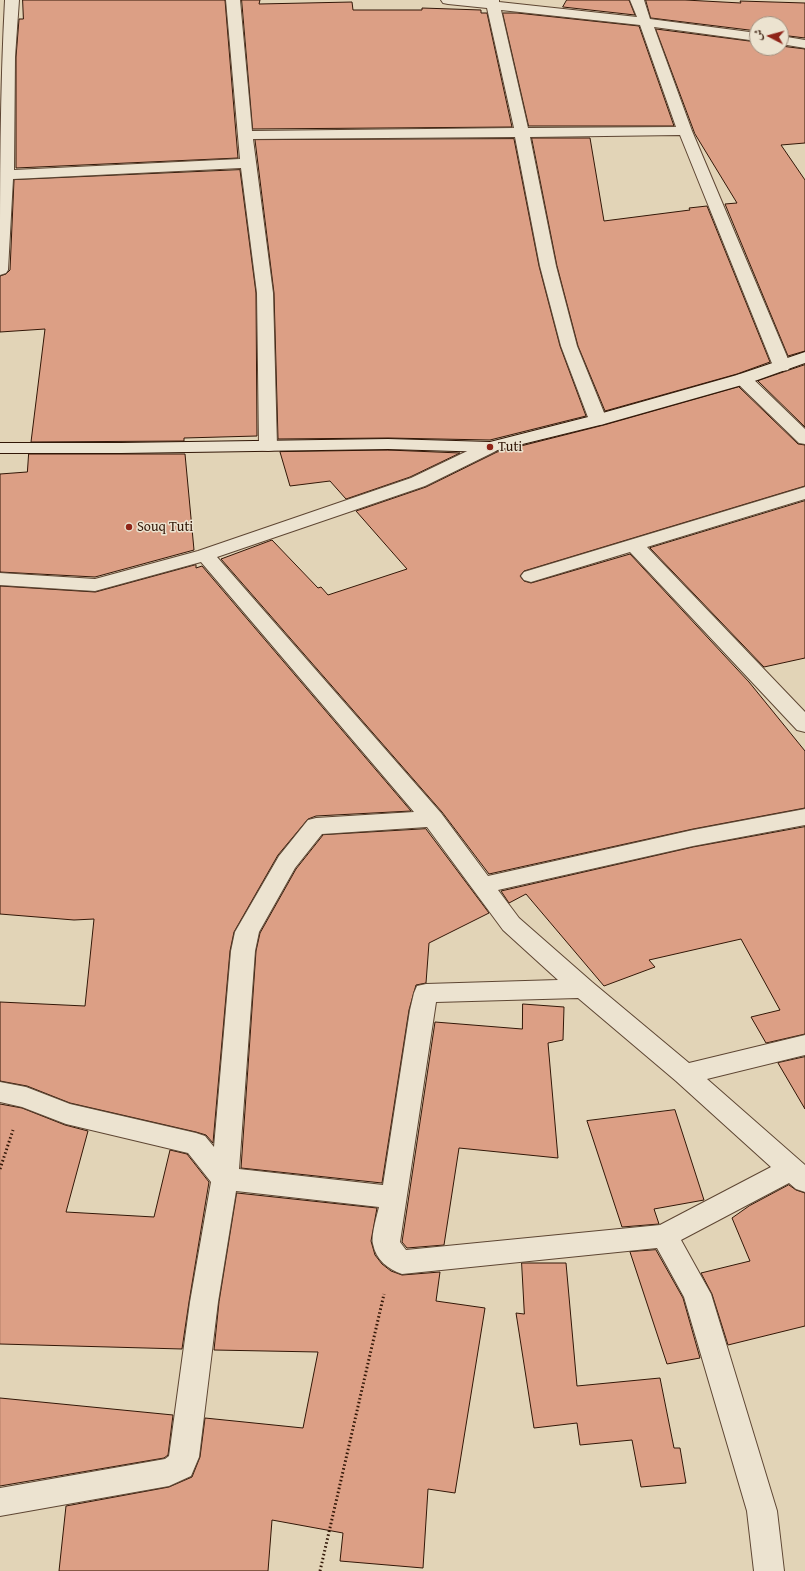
<!DOCTYPE html>
<meta charset="utf-8">
<style>
body{margin:0}
#map{position:relative;width:805px;height:1571px;overflow:hidden;background:#e2d4b7;font-family:"Gentium Book Plus",Amiri,serif}
canvas{display:block}
.north{position:absolute;left:749px;top:16px;width:40px;height:40px;box-sizing:border-box;background:#ece3d0;border:1px solid #a29180;border-radius:50%;rotate:276deg;font-size:11px;font-weight:700;line-height:16px;text-align:center;color:#321707}
.north::after{content:'';display:block;margin:auto;width:14px;height:18px;background:#8f2418;clip-path:polygon(50% 0,100% 100%,50% 72%,0 100%)}
</style>
<div id="map">
<canvas width="805" height="1571"></canvas>
<div class="north">ش</div>
</div>
<script>
const ctx = document.querySelector('canvas').getContext('2d');
ctx.lineJoin = 'round';
function fillPath(path, color) {
  ctx.fillStyle = color;
  ctx.fill(path, 'evenodd');
}
function stroke(path, color, width, dash) {
  ctx.strokeStyle = color;
  ctx.lineWidth = width;
  ctx.lineCap = dash ? 'butt' : 'round';
  ctx.setLineDash(dash || []);
  ctx.stroke(path);
}
function write(font, color, halo, rows, align = 'center') {
  ctx.font = font + ' "Gentium Book Plus",serif';
  ctx.lineWidth = 3;
  ctx.setLineDash([]);
  ctx.textBaseline = 'middle';
  ctx.strokeStyle = halo;
  ctx.fillStyle = color;
  for (const [text, x, y, turn = 0] of rows) {
    ctx.save();
    ctx.translate(x, y);
    ctx.rotate((+turn || 0) * Math.PI / 180);
    ctx.textAlign = isNaN(turn) ? turn : align;
    if (halo) ctx.strokeText(text, 0, 0);
    ctx.fillText(text, 0, 0);
    ctx.restore();
  }
}
const building = new Path2D(`
 M23,0H225L238,158L16,168V57L19,19H23Z
 M242,0H260L259,4L352,2L353,10H422V8L481,10V13H487L512,127L253,129Z
 M567,0H629L635,15L563,7Z
 M646,0H685L741,3L740,1L805,3V38L781,35V24H757V31L651,18Z
 M503,13H517L639,26L674,126H529Z
 M656,29L757,42V48H781V46L805,49V143L781,145L805,180V351L788,356L725,204L737,203L695,134Z
 M532,138H590L604,221L690,210L689,208L707,206L770,362L737,374L605,411L578,346L557,266Z
 M514,139L539,266L560,346L586,416L490,440L388,438L278,439L274,293L255,140Z
 M240,170L256,293L257,436L184,438V441L31,442L45,329L0,332V276L6,274L10,270L14,180Z
 M805,365V427L758,381Z
 M739,387L798,444L805,445V486L524,571L520,576L524,581L531,583L630,554L749,682L805,751V808L693,829L489,874L442,812L221,559L272,540L318,588L321,587L328,595L407,569L356,511L426,487L497,452L604,425Z
 M388,450L460,453L410,477L346,499L330,481L290,486L280,452Z
 M29,454H185L194,550L95,577L0,572V474L27,472Z
 M805,501V658L764,667L650,548Z
 M196,565V568L202,566L411,811L316,816L308,819L278,855L234,932L230,951L213,1143L206,1135L196,1132L70,1103L27,1086L0,1081V1002L85,1006L94,919L74,920L0,914V586L95,592Z
 M805,827V1034L766,1043L751,1017L780,1010L741,939L649,960L655,967L604,986L526,894L509,903L501,891L693,847Z
 M426,829L489,913L429,943L426,983L416,985L409,1010L382,1183L241,1168L256,951L260,933L296,869L323,835Z
 M523,1004L564,1007L563,1040L548,1043L558,1158L459,1148L444,1245L407,1248L402,1242L435,1022L522,1029Z
 M805,1057V1109L778,1063Z
 M0,1104L22,1108L65,1125L88,1131L66,1212L154,1217L170,1150L187,1154L209,1182L189,1302L182,1349L0,1344Z
 M675,1110L704,1200L654,1209L659,1224L622,1227L587,1121Z
 M789,1185L796,1190L805,1193V1326L728,1345L712,1294L701,1273L750,1261L732,1218L749,1206Z
 M237,1193L377,1208L371,1241L375,1255L382,1264L391,1271L402,1275L440,1272L436,1301L485,1308L455,1493L428,1489L423,1568L340,1561L343,1533L272,1520L268,1571H59L66,1506L169,1487L192,1477L200,1457L205,1418L303,1428L318,1352L214,1350L219,1302Z
 M656,1250L683,1298L700,1358L667,1364L630,1252Z
 M522,1263H566L577,1386L660,1378L674,1448H680L686,1483L641,1487L632,1440L580,1445L577,1423L534,1428L516,1313L524,1314Z
 M0,1398L173,1415L168,1455L164,1458L0,1486Z`);
fillPath(building, '#dc9f85');
stroke(building, '#321707', 1);
const street = new Path2D(`
 M5,0H19L15,57L14,170L240,159L226,0H240L252,131L514,128L487,8L448,4L443,3L441,0H499V2L637,17L630,0H644L650,19L757,33V41L654,27L692,131L791,366L788,370L782,371L776,370L773,366L680,135L530,137L556,266L577,346L607,420L604,424L598,425L592,424L589,420L561,346L540,266L515,137L253,139L273,293L277,446L274,450L268,451L262,450L259,446L257,293L241,168L13,179L8,270L6,273L0,275C0,183 0,92 5,0ZM501,10L640,25L676,127L528,128Z
 M781,36L805,40V48L781,44Z
 M743,374L749,375L805,429V444L799,443L737,383L734,379L737,375Z
 M490,442L496,443L499,447L496,451L425,486L217,557L441,813L488,876L693,830L805,809V825L693,846L498,890L519,918L592,982L689,1063L805,1035V1055L707,1079L805,1165V1192L796,1189L789,1183L681,1240L711,1294L777,1511L784,1571H754L747,1511L684,1297L657,1248L402,1274C388,1269 376,1260 373,1244C371,1236 377,1215 379,1207L236,1191L218,1302L199,1457L191,1476L169,1486L0,1516V1488L165,1459L169,1456L190,1302L211,1182L188,1153L66,1124L22,1107L0,1102V1082L26,1087L70,1104L196,1133L205,1136L214,1147L231,951L235,932L279,856L308,820L316,818L414,812L201,562L95,591L0,585V573L95,579L198,551L411,478L484,443ZM427,827L503,930L558,980L426,984L417,986L414,993L410,1010L383,1185L239,1169L255,951L259,932L295,868L322,834ZM578,998L676,1081L771,1167L660,1225L406,1250L400,1242L436,1002Z
 M805,487V499L647,547L805,712V732L797,730L630,552L531,582L524,580L521,576L524,572Z`);
const secondary = new Path2D(`
 M805,352V363L749,383L604,424L490,452L388,449L121,453H0V443H121L388,439L490,442L592,416L737,375Z`);
stroke(street, '#5e4633', 2);
stroke(secondary, '#321707', 2);
stroke(new Path2D(`
 M0,1169L13,1130
 M320,1571L384,1294`), '#321707', 3, [1.5, 2.5]);
fillPath(street, '#ece3d0');
fillPath(secondary, '#ece3d0');
for (const [x, y, r, color] of [
 [490,447,4,"#8f2418"],
 [129,527,4,"#8f2418"]
]) {
  const dot = new Path2D();
  dot.arc(x, y, r, 0, 2 * Math.PI);
  ctx.fillStyle = color;
  ctx.fill(dot);
  stroke(dot, '#ece3d0', 1.5);
}
write('14px', '#321707', '#ece3d0', [
 ["Tuti",498,447],
 ["Souq Tuti",137,527]
], 'left');
</script>
